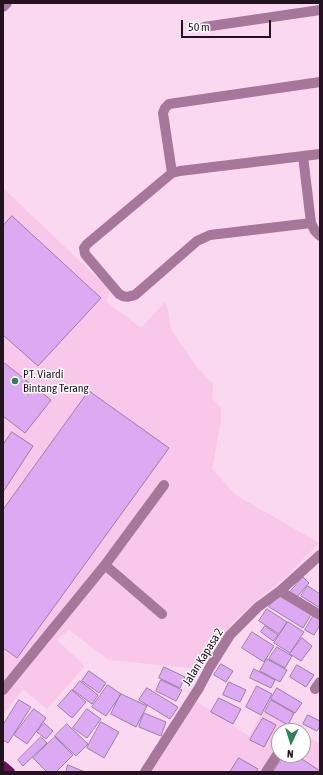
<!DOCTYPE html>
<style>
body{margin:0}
#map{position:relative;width:323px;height:775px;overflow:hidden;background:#fad8f0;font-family:"Asap Condensed",sans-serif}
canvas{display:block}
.frame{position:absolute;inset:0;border:4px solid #22131e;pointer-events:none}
.north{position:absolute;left:271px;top:723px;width:40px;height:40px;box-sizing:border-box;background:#fff;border:1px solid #a7a1a5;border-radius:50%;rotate:184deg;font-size:11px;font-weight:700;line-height:16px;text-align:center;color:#22131e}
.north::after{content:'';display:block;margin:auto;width:14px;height:18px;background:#2e8255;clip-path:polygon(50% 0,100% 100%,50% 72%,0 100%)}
.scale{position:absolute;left:181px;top:20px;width:90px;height:18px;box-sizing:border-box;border:2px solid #22131e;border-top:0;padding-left:5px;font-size:12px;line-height:14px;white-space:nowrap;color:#22131e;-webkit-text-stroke:3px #fff;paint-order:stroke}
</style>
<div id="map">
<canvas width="323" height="775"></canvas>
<div class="frame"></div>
<div class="north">N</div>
<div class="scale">50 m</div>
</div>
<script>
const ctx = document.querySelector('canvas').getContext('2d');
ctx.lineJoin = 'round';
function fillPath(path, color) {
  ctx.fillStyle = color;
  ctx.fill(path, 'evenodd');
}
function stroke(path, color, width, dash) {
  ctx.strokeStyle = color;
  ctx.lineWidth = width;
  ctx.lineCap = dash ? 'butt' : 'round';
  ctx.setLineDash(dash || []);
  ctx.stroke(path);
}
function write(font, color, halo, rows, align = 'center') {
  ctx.font = font + ' "Asap Condensed",sans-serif';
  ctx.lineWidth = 3;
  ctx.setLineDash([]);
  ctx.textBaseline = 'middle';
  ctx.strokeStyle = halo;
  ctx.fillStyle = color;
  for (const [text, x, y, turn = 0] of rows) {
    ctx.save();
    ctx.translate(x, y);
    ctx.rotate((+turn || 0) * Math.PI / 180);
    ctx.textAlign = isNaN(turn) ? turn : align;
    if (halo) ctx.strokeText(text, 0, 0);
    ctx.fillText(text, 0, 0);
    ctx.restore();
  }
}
fillPath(new Path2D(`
 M3,188L109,289L107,302L141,328L165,302L168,310L171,330L196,366L213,384L212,399L221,408V421L212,469L236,495L319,543L282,581L266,592L234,621L200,669L109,660L69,630L57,640L85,666L47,709L23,689L3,715Z
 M196,701L249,736L262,712L267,713L297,731H279V755H303V734L320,744V772H145Z`), '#f8c7ea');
const building = new Path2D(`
 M12,216L101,298L38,366L3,335V226Z
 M3,362L51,400L25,433L3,416Z
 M89,391L169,448L17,658L3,648V510Z
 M12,432L33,446L3,492V445Z
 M303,577L309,583L296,598L290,592Z
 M308,586L320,594V608L301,596Z
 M279,594L312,613L303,628L269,607Z
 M267,609L287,622L279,634L259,621Z
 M314,615L320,619V625L314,635L305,630Z
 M288,622L304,632L290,653L274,643Z
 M265,626L278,635L273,641L261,632Z
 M252,632L274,646L264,662L242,648Z
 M302,638L312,646L301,661L290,654Z
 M277,647L292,656L285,668L269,659Z
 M267,659L287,670L280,682L260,671Z
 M221,664L233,671L226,682L214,675Z
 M297,665L314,675L306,687L290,677Z
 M164,667L185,677L180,688L159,678Z
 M254,669L275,680L271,688L250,678Z
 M89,671L106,683L99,693L82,681Z
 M161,680L182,690L176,701L156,691Z
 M80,681L98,695L92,704L73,690Z
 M229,682L246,690L240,702L223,695Z
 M108,685L121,694L106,716L92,707Z
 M257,686L272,694L261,715L246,707Z
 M147,688L178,707L170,719L139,700Z
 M277,688L302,703L295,713L271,699Z
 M72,690L86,702L72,718L58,706Z
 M121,694L147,706L136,727L111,714Z
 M219,698L241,709L233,724L211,712Z
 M19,700L31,707L8,743L3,740V725Z
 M271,700L294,713L288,725L265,712Z
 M34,709L46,718L27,744L14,735Z
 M87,709L101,719L87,738L73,728Z
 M144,713L166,722L161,736L139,727Z
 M308,715L320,721V726L317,731L303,724Z
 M263,718L276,725L264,747L250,740Z
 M101,722L119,732L104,758L87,748Z
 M44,723L53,731L46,739L37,732Z
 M67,724L88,744L76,756L55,736Z
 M41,737L47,743L23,766L18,760Z
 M55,737L73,755L56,772H47L33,758Z
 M284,755H296L320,771V772H273Z
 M239,758L258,769L256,772H230Z
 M68,765L85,772H66Z`);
fillPath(building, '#dea9f3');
stroke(building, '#997fa4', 1);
stroke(new Path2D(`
 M3,7L7,3
 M204,27L320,10
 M303,156L311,223L315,231L320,236
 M172,173L163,113L165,108L169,104L320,82
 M311,223L210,235L197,241L135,295C128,297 125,298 119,294L85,254L84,248L87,244L172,173L180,171L320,154
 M105,565L162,614
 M280,591L320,615
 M315,689L320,682
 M3,690L105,565L164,485
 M145,772L199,688L210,667L230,635L258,607L280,591L320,555
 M266,772L279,752`), '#a7769b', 10);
stroke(new Path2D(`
 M3,766L10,772`), '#6c0f5c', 10);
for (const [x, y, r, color] of [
 [15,381,4,"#2e8255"]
]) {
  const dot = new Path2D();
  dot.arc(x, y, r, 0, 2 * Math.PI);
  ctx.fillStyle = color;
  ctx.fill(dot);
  stroke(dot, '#fff', 1.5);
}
write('12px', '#22131e', '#fff', [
 ["PT. Viardi",23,374],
 ["Bintang Terang",23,388]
], 'left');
write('12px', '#22131e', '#fff', [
 ["Jalan Kapasa 2",203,657,-58]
]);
</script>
